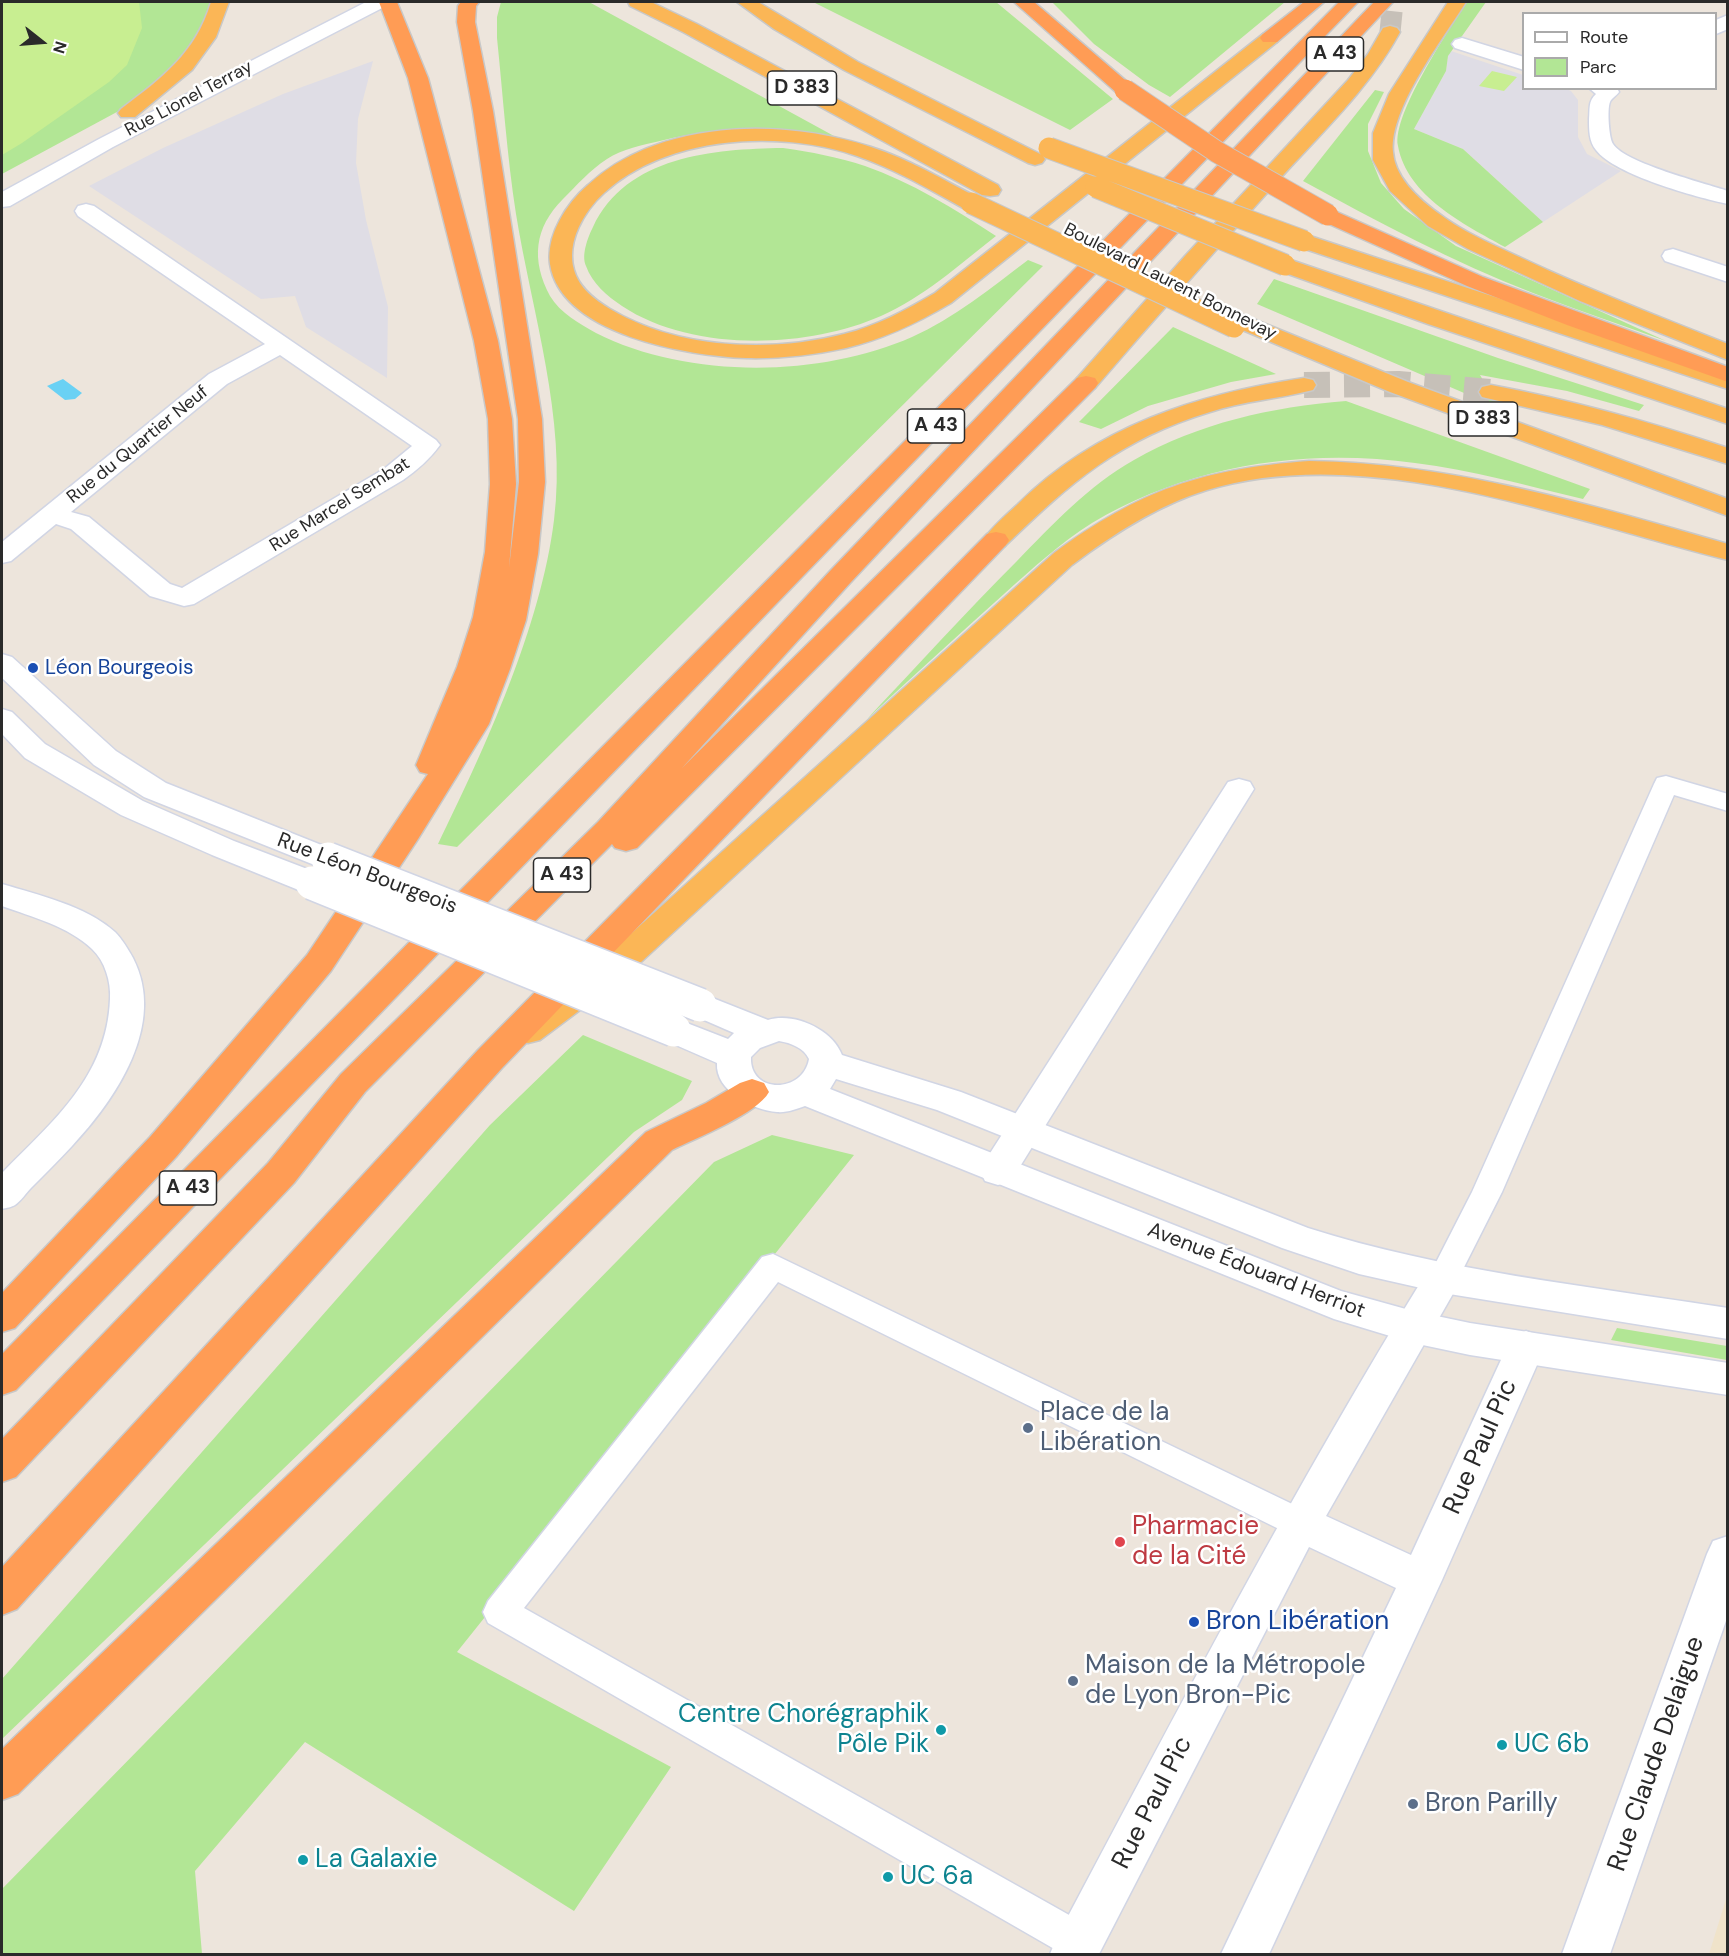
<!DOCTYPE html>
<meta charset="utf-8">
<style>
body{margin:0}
#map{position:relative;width:1729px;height:1956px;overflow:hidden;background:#ede5dc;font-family:"DM Sans",sans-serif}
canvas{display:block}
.frame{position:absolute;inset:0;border:3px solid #2a2a2a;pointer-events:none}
.legend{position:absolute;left:1522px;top:12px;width:195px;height:78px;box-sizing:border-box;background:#fff;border:2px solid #aaa;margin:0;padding:8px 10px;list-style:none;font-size:18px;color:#2a2a2a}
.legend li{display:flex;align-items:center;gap:12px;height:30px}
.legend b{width:30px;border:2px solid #aaa}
.north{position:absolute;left:12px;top:12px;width:60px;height:60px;-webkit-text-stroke:4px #fff;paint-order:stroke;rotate:107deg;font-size:16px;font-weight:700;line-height:24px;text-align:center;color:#2a2a2a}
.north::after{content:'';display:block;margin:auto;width:21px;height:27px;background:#2a2a2a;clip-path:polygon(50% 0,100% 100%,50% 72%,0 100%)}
</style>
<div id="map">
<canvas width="1729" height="1956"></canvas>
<div class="frame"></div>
<ul class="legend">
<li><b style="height:8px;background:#fff"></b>Route</li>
<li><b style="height:16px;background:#b2e695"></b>Parc</li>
</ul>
<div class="north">N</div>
</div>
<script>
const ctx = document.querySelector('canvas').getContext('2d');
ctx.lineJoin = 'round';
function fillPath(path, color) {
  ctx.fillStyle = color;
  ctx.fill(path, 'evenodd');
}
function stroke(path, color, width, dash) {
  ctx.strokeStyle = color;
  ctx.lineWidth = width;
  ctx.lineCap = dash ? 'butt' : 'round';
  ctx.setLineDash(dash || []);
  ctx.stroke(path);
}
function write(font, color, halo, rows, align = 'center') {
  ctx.font = font + ' "DM Sans",sans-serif';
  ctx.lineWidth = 5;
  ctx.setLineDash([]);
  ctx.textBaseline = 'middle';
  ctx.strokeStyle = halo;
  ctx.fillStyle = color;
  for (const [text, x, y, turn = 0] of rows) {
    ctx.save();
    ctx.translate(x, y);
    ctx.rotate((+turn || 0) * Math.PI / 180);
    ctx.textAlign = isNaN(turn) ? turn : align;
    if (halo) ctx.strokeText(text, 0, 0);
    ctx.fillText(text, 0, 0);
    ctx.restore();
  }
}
fillPath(new Path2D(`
 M1451,51L1523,75L1524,88H1564L1571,91L1578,100V137L1587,154L1621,171L1543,222L1463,149L1414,129L1446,71L1448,56Z
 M373,61L358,119L356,163L366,220L388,307L387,378L306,327L295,296L261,299L89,186L163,148L283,94Z`), '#dfdde5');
fillPath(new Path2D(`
 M1727,1896V1954H1709Z`), '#f0e3ca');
fillPath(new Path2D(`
 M124,2H209L210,10L202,33L161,81L128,106L2,174V154Z
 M501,2H589L834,136C772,126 721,126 660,141C643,145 622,149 607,159C590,170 577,185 563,199C534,228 531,260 550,296C560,313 580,324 596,333C687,379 819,378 912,337C954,318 991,288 1028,260L1043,266L457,847L438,844C485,748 541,626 554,520C567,419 532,313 516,214C507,156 503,96 497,38V17Z
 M813,2H996L1113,99L1070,130Z
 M1052,2H1285L1170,97L1149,85L1094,44Z
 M1466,2H1486L1448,56L1446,71L1414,129L1463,149L1543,222L1505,247C1465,225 1407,196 1398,146C1392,114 1449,31 1466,2Z
 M1375,90L1384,92L1368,124V151L1381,183L1404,209L1456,246L1666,341C1622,325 1577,310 1533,293C1453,262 1378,222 1303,181Z
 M783,148C811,152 838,157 865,166C911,182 955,209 996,236C959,265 924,297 881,316C806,349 691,352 622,306C607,296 592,283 586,266C581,255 588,237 593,227C626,156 714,149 783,148Z
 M1274,279L1498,358L1644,405L1639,411L1567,391L1480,375L1498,405H1492L1257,304Z
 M1173,327L1276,374L1231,382L1148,406L1101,429L1079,422Z
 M1346,401L1590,489L1583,499C1528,486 1472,470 1415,463C1303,448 1190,465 1092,523C1060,543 1032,569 1004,594C958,635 912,677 867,719C917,666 966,612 1017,561C1053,524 1088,486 1134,460C1199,423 1271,407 1346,401Z
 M583,1035L692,1081L682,1100L634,1132L2,1739V1679L490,1125Z
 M772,1135L854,1155L457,1652L671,1767L574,1911L305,1742L195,1871L202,1954H2V1889L714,1162Z
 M1617,1328L1727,1346V1360L1611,1340Z`), '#b2e695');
fillPath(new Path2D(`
 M2,2H139L142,28L127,65L109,82L22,143L2,155Z
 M1492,71L1517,77L1504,91L1479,86Z`), '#c8ee91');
fillPath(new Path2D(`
 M63,379L82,393L75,399L65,400L47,386Z`), '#6ad1f4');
stroke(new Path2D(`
 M1390,32L1393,2`), '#c6c0b8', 21, [21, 10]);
stroke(new Path2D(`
 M1304,385L1398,384L1491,392`), '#c6c0b8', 26, [26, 14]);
const service = new Path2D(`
 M1666,776L1728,794V811L1674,795L1502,1192L1454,1287L1443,1290L1432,1287L1428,1278L1472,1192L1654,784L1657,778Z
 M773,1254L1313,1514L1318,1524L1313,1534L1301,1539L1289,1534L778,1282L524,1608L1094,1929L1099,1943L1095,1954H1063L488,1623L483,1612L488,1601L762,1257Z`);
const minor = new Path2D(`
 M1728,15V29L1716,34V20Z
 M1462,38L1524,57V70L1455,48L1452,44L1455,40Z
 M1589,88H1617L1619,92C1617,95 1611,99 1610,102C1607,109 1609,138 1613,144C1625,163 1704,183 1728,191V204C1696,197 1615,175 1596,150C1589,142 1589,130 1589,119C1590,109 1588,101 1596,94Z
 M86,204L94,206L436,440L440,445C429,460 417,470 403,480L194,604L184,606L150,596L71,529L56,524L11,561L2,563V542L209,374L265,344L78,216L75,211L78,206ZM280,355L412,446L384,469L182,588L170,584L89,517L71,512L227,384Z
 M1673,249L1728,267V282L1665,261L1662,256L1665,251Z
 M1239,779L1250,782L1254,789L1011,1181L998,1185L985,1181L980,1171L985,1161L1228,782Z
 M2,884C39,895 86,906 115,932C122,939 128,949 133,958C167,1024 116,1099 72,1146C59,1160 45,1174 31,1188C26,1193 21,1201 15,1205C12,1207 6,1208 2,1209V1173C53,1121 107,1077 110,999C111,982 105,961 92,949C68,926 32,917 2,906Z
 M1443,1263L1456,1267L1462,1278L1326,1516L1411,1555L1512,1336L1526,1331L1540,1336L1545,1347L1442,1580L1269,1954H1221L1396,1588L1309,1547L1099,1954H1050L1057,1937C1177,1711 1295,1485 1430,1267Z
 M1728,1536V1615L1610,1954H1562L1707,1554L1713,1541Z`);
const tertiary = new Path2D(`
 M2,654L12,657L116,751L166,783L339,852L344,859L339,866L328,869L317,866L144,797L94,765L2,678Z
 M2,709L12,712L45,744L143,801L234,841L323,875L328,883L323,891L312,894L301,891L212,855L121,815L25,758L2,734Z
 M700,993L768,1020C794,1012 832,1029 842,1055L961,1092L1308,1228C1443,1271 1587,1286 1728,1308V1339L1443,1293L1359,1274L1282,1248L937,1110L836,1079L830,1089L1341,1291L1413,1311L1470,1323L1728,1363V1395L1470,1355L1413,1343L1334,1319L805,1106C797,1109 786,1113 777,1112C753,1110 715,1091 717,1063L662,1039L657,1030L662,1021L674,1018L728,1039L734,1033L688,1013L683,1005L688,997ZM779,1041C791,1043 804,1048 809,1059C803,1094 749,1094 751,1057L760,1048Z`);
const secondary = new Path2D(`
 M366,2H388L386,6L113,147L10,206L2,207V192L99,139Z`);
const trunk = new Path2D(`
 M211,2H229L216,37L192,70L135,117H121L118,113L121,109C162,78 196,53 211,2Z
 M628,2H651L697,24L998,185L1001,190L998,195L990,196L982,195L683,32L630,6Z
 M737,2H758L858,62L1042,155L1045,159L1042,163L1035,165L1028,163L844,70L774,29Z
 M1448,2H1466C1443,39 1389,108 1393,152C1395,180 1423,203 1445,218C1469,235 1498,247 1526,260C1592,291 1660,317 1728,344V360L1580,301L1468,249L1428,226L1390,191L1373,160V133L1389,94Z
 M1390,26L1397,28L1400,32C1369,89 1319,135 1276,183C1215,251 1154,319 1095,388L1086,390L1077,388L1074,383L1077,378L1185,256L1348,80L1368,54L1383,28Z
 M1270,32L1277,34L1280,38L1277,42L951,303C917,323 884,339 846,348C813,355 779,359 746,358C689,356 561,335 550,264C546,235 567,203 588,185C660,119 782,118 871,147C909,159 943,180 979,198L982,203L979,208L971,209L963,208C929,189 895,169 857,156C779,129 666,136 604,193C584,211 566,242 574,270C579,288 595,300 610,309C677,349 770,353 844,334C877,326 906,310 935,293L1263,34Z
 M1304,234L1728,374V389L1296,246L1293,241L1296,236Z
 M1285,258L1728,409V424L1428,324L1277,270L1274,265L1277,260Z
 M1241,314L1408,382L1728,499V516L1390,392L1233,326L1229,321L1233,316Z
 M1304,378L1313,380L1316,385L1313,390C1278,399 1243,401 1210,412C1120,439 1071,482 1005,546L996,548L987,546L983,540C992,527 1006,515 1018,504C1097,426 1197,394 1304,378Z
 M1491,385C1572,400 1650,422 1728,448V464L1602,425L1482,397L1479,392L1482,387Z
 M1309,461C1453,463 1590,505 1728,544V560C1570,521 1369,441 1207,490C1158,505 1113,534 1072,565L628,974L540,1040L528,1043L516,1040L511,1031L516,1022L604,958L1054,553C1140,490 1202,469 1309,461Z`);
const motorway = new Path2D(`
 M379,2H397L428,78L498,341L512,419L516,484L509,568L519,482L518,419L473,111L457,22L458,6L461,2H479L476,6L475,22L493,111L542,419L545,482L538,554L526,620L510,669L489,724L418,839L331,971L176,1157L15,1328L2,1332V1293L150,1137L307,955L428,774L420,772L416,765L457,667L473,617L485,552L490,484L488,419L474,341L408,78Z
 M1014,2H1034L1132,86L1135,90L1132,94H1118Z
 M1304,2H1324L1277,42H1263L1260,38L1263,34Z
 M1339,2H1358L16,1390L2,1395V1354Z
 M1374,2H1393L851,582L682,768L1077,378L1086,376L1095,378L1098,383L1095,388L637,848L626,851L615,848L612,844L365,1092L294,1183L16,1477L2,1482V1439L268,1163L341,1074L598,822L831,570Z
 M1328,208L1483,277L1728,367V382L1567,325L1467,286L1320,220L1317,215L1320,210Z
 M996,532L1005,534L1009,540L1005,546L502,1068L17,1609L2,1615V1567L478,1050L987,534Z
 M752,1079L764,1083L769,1092C757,1114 696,1138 672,1150L18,1794L2,1800V1749L646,1132L706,1103L740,1083Z`);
stroke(service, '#d1d5e4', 3);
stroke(minor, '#d1d5e4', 3);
stroke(tertiary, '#d1d5e4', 3);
stroke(secondary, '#d1d5e4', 3);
stroke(trunk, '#c8c8c8', 3);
stroke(motorway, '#c8c8c8', 3);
fillPath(service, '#fff');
fillPath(minor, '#fff');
fillPath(tertiary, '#fff');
fillPath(secondary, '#fff');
fillPath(trunk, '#fbb656');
fillPath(motorway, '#ff9c55');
const tertiaryBridge = new Path2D(`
 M328,859L700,1005
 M312,883L674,1030`);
const trunkBridge = new Path2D(`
 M1049,148L1304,241
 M1096,187L1285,265
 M971,203L1234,327`);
const motorwayBridge = new Path2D(`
 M1125,90L1217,152L1328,215`);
stroke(tertiaryBridge, '#d1d5e4', 36, []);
stroke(trunkBridge, '#c8c8c8', 23, []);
stroke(motorwayBridge, '#c8c8c8', 23, []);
stroke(tertiaryBridge, '#fff', 33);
stroke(trunkBridge, '#fbb656', 21);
stroke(motorwayBridge, '#ff9c55', 21);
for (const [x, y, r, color] of [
 [33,668,6,"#1a4fb4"],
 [1028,1428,6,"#5c6f8a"],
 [1120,1542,6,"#e0444e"],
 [1194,1622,6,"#1a4fb4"],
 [1073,1681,6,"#5c6f8a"],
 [941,1730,6,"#0f9aa8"],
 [1502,1745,6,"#0f9aa8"],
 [1413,1804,6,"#5c6f8a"],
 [303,1860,6,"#0f9aa8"],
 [888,1877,6,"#0f9aa8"]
]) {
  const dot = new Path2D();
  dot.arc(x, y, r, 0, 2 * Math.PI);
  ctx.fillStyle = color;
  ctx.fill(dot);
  stroke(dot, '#fff', 2);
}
write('18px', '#2a2a2a', '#fff', [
 ["Rue Lionel Terray",189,99,-28],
 ["Boulevard Laurent Bonnevay",1170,282,27],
 ["Rue du Quartier Neuf",138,445,-39],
 ["Rue Marcel Sembat",340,505,-32]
]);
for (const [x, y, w] of [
 [1335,54,57],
 [802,88,69],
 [1483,419,69],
 [936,426,57],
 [562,875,57],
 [188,1188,57]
]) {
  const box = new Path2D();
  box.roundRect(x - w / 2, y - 17, w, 34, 4.5);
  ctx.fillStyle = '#fff';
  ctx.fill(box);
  stroke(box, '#2a2a2a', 1.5);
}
write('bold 20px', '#2a2a2a', null, [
 ["A 43",1335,54],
 ["D 383",802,88],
 ["D 383",1483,419],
 ["A 43",936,426],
 ["A 43",562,875],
 ["A 43",188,1188]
]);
write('21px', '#164399', '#fff', [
 ["Léon Bourgeois",45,668]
], 'left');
write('21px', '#2a2a2a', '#fff', [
 ["Rue Léon Bourgeois",367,874,21],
 ["Avenue Édouard Herriot",1256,1271,21]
]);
write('26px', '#4e5e75', '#fff', [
 ["Place de la",1040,1413],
 ["Libération",1040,1443],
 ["Maison de la Métropole",1085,1666],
 ["de Lyon Bron-Pic",1085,1696],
 ["Bron Parilly",1425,1804]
], 'left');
write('26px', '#2a2a2a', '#fff', [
 ["Rue Paul Pic",1481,1447,-66],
 ["Rue Claude Delaigue",1657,1754,-71],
 ["Rue Paul Pic",1153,1803,-63]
]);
write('26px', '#be3a42', '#fff', [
 ["Pharmacie",1132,1527],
 ["de la Cité",1132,1557]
], 'left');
write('26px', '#164399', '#fff', [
 ["Bron Libération",1206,1622]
], 'left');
write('26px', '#0d838f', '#fff', [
 ["Centre Chorégraphik",929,1715,"right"],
 ["Pôle Pik",929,1745,"right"],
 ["UC 6b",1514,1745],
 ["La Galaxie",315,1860],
 ["UC 6a",900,1877]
], 'left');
</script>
